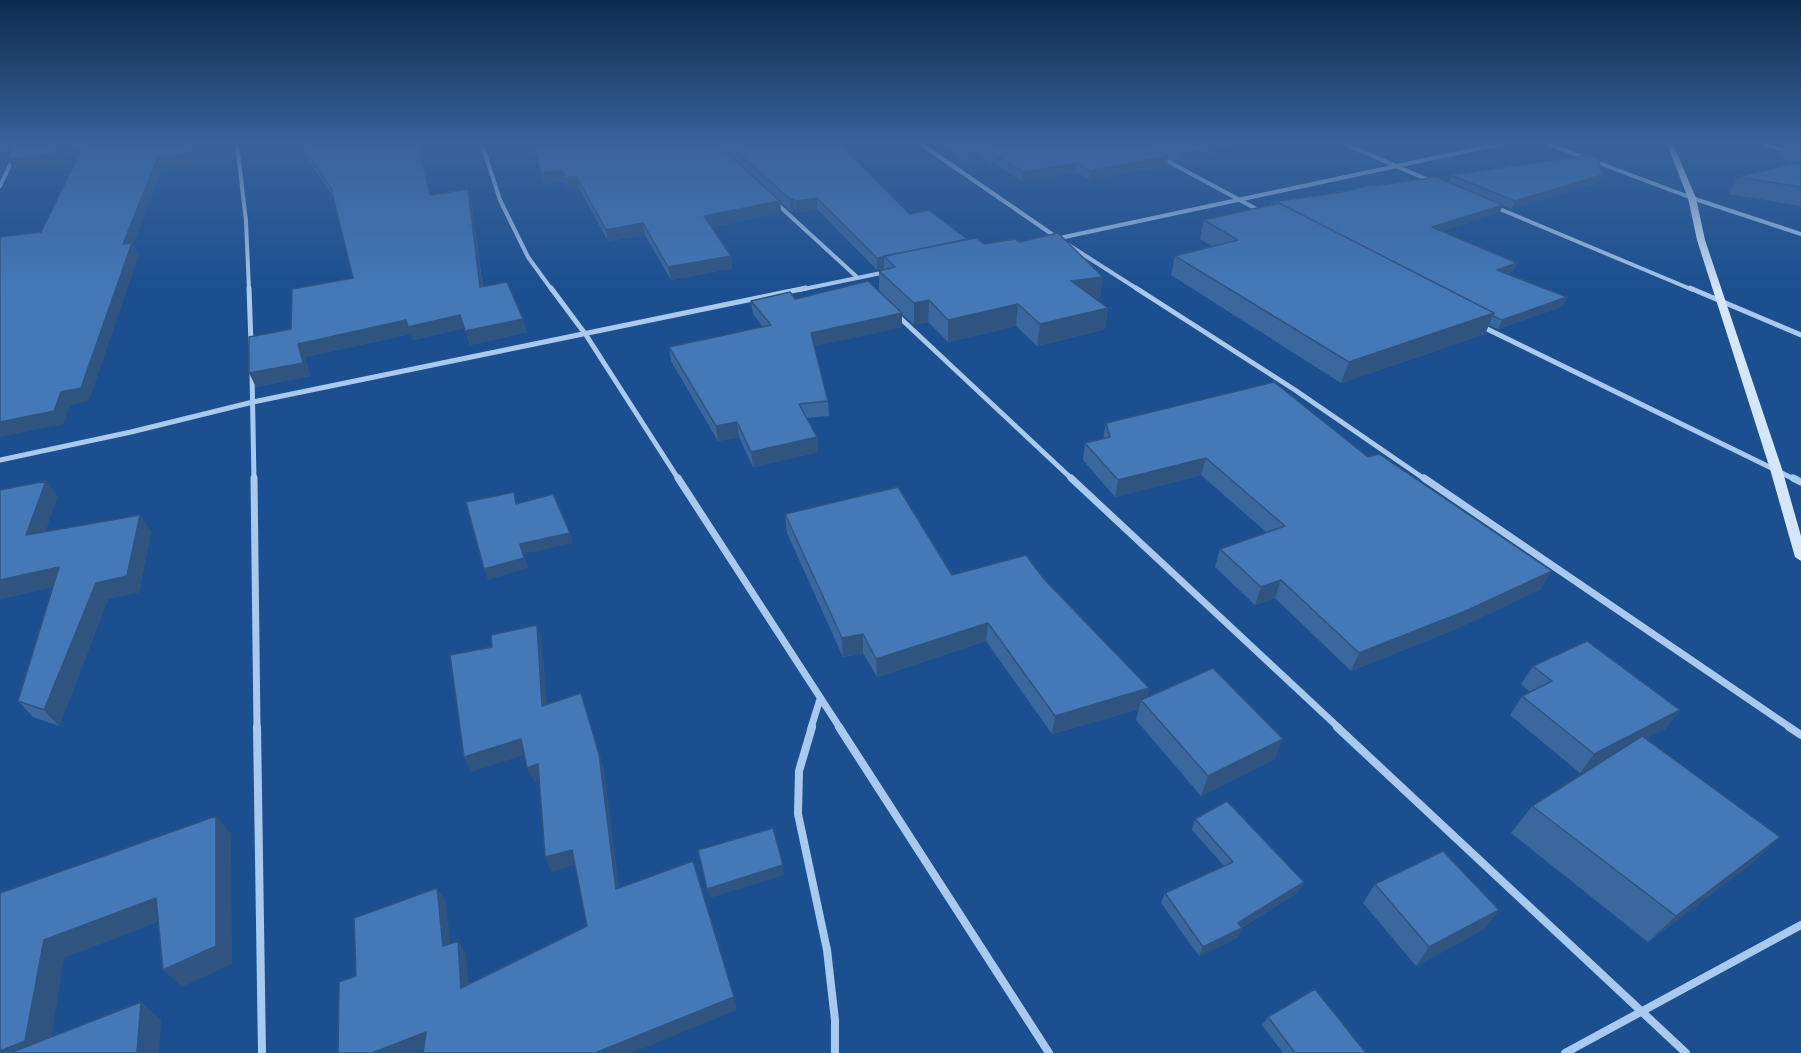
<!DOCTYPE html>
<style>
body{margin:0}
canvas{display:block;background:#1b4f8f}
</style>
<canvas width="1801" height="1053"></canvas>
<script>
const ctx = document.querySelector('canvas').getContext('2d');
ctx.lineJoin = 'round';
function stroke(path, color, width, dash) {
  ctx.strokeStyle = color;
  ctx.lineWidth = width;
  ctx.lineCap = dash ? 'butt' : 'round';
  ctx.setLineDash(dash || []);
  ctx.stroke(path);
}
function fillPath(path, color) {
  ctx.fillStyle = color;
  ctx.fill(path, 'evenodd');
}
stroke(new Path2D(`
 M237,144L246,221L249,290
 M482,144L500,200L528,257L552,290
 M921,144L1059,239
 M1345,144L1433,182
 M1548,144L1692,198L1801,234
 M1765,144L1801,155
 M1160,157L1262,212
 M0,186L20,144
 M775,202L858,278
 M1495,207L1693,290
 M1055,239L1500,144
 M1067,244L1139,290
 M799,290L886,272`), '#a9c9ee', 4);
stroke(new Path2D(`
 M249,288L251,344
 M551,288L586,335L679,480
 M1136,288L1295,390L1426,480
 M1690,288L1801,335
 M898,316L1073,480
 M1481,326L1796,480
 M252,372L254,480
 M0,460L131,432L253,402L806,288`), '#a9c9ee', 5);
stroke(new Path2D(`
 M254,478L257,728
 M678,478L840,728
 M1071,478L1339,728
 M1424,478L1791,728
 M1793,478L1801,482
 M811,728L820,699`), '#a9c9ee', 7);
stroke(new Path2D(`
 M257,727L262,1053
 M812,727L799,771L798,814L827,950L835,1020V1053
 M839,727L1049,1053
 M1337,727L1686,1053
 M1789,727L1801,735
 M1565,1053L1801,925`), '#a9c9ee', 8);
fillPath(new Path2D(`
 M1667,144H1673L1696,198L1705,240L1782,469L1801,536V561L1795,557L1770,469L1697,240L1688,198Z`), '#d6e6fa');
fillPath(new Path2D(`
 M297,144H418L431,194L468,189L471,200L483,287L527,332L470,345L464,328L413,340L410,334L305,357L310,376L256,387L291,329L353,278L333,196Z
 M533,144H840L910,214L967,240L984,244L1019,242L1103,277L1100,298L1096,299L1108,308L1105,329L1037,346L1016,326L948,342L928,322L914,325L902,314V327L814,346L828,401L829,416L807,418L817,437L818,452L753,467L739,437L718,441L671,361L669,347L763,327L753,314L751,301L795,299L879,292V271L884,270V269L877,270L817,209L796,213L795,210L791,211L746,170L780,201L781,213L711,227L731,256L732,268L671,280L645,235L608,241L579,188L569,189L565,181L544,184Z
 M942,144H1241L1212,150L1211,157L1180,162L1168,157L1167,165L1089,180L1076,172L1022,181L975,152L967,162Z
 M1779,144H1801V206L1729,194L1738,177L1789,165L1781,153L1785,146Z
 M1451,175H1602L1598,183L1512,209L1503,206L1499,213L1442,231L1517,263L1513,271L1507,274L1563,306L1498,329L1489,325L1485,334L1341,383L1171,275L1175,256L1212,246L1200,239L1204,220L1270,205L1271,202L1374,186L1449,183Z
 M1106,423L1368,457L1541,589L1458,628L1351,671L1275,598L1255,605L1215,567L1220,549L1266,532L1201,475L1115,497L1083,460L1085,443L1103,439Z
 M46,481L57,496L45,532L151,531L139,592L108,599L59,726L33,717L18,701L53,587L0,599V490Z
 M785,514L952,575L1043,578L1149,688L1147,697L1275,759L1201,796L1136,720L1139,709L1052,734L986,641L877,677L863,653L843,657L787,533Z
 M1533,666L1680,710L1665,729L1646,738L1751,864L1648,942L1511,833L1532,806L1602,761L1580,773L1510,715L1522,696L1530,692L1521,684Z
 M1195,819L1304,882L1298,892L1241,928H1242L1237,938L1199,956L1161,903L1165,893L1224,866L1192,830Z
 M1375,884L1499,910L1484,929L1416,966L1363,903Z
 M1268,1017L1366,1053H1283L1262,1025Z`), '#3a679d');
fillPath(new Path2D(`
 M6,144H59L60,162L13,168L8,160L0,174V156Z
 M187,144H195L190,164L163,167L133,245L139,255L89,401L70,405L63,424L0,437V422L61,392L123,244L158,157Z
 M418,144L434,206L430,195Z
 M975,144H976L975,152L967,162L968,153Z
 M1204,144H1241L1212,150L1211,157L1180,162L1181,154Z
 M82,149L88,159L75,161L69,150Z
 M1168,156L1167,165L1089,180L1090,171Z
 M1077,163L1076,172L1022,181L1023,172Z
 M562,170L565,181L544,184L541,173Z
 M1602,175L1598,183L1512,209L1515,201Z
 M576,176L579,188L569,189L566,178Z
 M468,189L471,200L484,300L480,287Z
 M817,198V209L796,213V201Z
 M790,199H794L795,210L791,211Z
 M780,201L781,213L706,228L704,216Z
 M1503,205L1499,213L1429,235L1432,227Z
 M643,223L645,235L608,241L606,230Z
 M731,256L732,268L671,280L668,267Z
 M884,257V269L877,270V258Z
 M1517,263L1513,271L1493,278L1497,270Z
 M1103,277L1100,298L1068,303L1071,281Z
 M1567,297L1563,306L1498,329L1502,320Z
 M929,300L928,322L914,325V303Z
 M1018,304L1016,326L948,342V320Z
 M1108,308L1105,329L1037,346L1040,324Z
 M902,313V327L812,347L811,333Z
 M1494,313L1485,334L1341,383L1349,362Z
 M460,315L464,328L413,340L410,334L305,357L310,376L256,387L249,373L298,344L406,320Z
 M523,319L527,332L470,345L465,331Z
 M737,422L739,437L718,441L716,426Z
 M817,437L818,452L753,467L751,452Z
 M1206,458L1201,475L1115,497L1118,480Z
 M46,481L57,496L39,551L26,535Z
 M140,515L151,531L139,592L108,599L59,726L44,710L96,583Z
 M570,533L573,543L524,554L528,568L488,580L484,569L520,544Z
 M59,567L72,583L0,599V580Z
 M1552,571L1541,589L1458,628L1351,671L1359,653Z
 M1281,580L1275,598L1255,605L1261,587Z
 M988,623L986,641L877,677L876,659Z
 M537,625L542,640L548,721L542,706Z
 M863,634V653L843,657L842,638Z
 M1149,688L1145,705L1141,700L1139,709L1052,734L1055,716Z
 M581,693L604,769L621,903L616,889Z
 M1680,710L1665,729L1580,773L1594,754Z
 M521,739L527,754L471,772L464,757Z
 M1283,739L1275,759L1201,796L1208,776Z
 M538,764L544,779L534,782L527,768Z
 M216,816L231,834L232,964L182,987L163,970Z
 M1780,837L1751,864L1648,942L1676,916Z
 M572,850L578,864L551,872L545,857Z
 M783,865L784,875L710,898L707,889Z
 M1304,882L1298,892L1234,932L1242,928L1237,938L1199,956L1203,947L1238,923Z
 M437,888L446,902L452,959L443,946Z
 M156,898L174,916L64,958L49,1053H0V1051L44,940Z
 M1499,910L1484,929L1416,966L1429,947Z
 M458,941L466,954L470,1001L461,988Z
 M734,997L737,1010L632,1053H595Z
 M141,1002L161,1020L159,1053H137Z
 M426,1032L436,1045L416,1053H372Z`), '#305480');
const building = new Path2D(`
 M0,144H6L0,156Z
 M15,144H55V153L8,159Z
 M74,144H187L185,154L158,157L123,244L132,243L81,388L61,392L54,411L0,422V237L41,232L82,149L69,150Z
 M301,144H418L430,195L468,189L480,287L507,282L523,319L465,331L460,315L408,327L406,320L298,344L303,363L249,373V337L291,329L292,289L353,278L331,188Z
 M533,144H717L780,201L704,216L731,256L668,267L643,223L606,230L576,176L566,178L562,170L541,173Z
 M728,144H840L910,214L929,210L967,239L877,258L817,198L796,201L794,199H790Z
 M955,144H975L968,153Z
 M977,144H1145L1168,156L1090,171L1077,163L1023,172Z
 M1162,144H1206L1213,148L1181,154Z
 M1796,144H1801V151Z
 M1589,155L1598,158L1602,175L1515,201L1451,175Z
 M1801,162V187L1738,177Z
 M1436,177L1503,205L1432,227L1517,263L1497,270L1567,297L1502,320L1493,316L1494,313L1279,203L1275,204L1271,202L1342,192L1370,185L1374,186Z
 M1279,203L1494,313L1349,362L1175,256L1238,240L1204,220Z
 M1058,233L1103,277L1071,281L1108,308L1040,324L1018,304L948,320L929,300L914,303L879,271L895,267L884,256L976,238L984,244L1015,239L1019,242Z
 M868,281L902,313L811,333L828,401L799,404L817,437L751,452L737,422L716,426L669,347L771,325L751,301L790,292L795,299Z
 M1274,382L1368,457L1379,454L1552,571L1468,610L1359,653L1281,580L1261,587L1220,549L1285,526L1206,458L1118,480L1085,443L1110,437L1106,423Z
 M46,481L26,535L140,515L127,576L96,583L44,710L18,701L59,567L0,580V490Z
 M898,487L952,575L1026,555L1043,578L1149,688L1055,716L988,623L876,659L863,634L842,638L785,514Z
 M514,492L516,504L553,494L570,533L520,544L524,558L484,569L466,502Z
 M537,625L542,706L581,693L599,754L616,889L693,861L734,997L595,1053H423L426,1032L372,1053H338L339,982L356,976L354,918L437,888L443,946L458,941L461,988L587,926L572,850L545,857L538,764L527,768L521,739L464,757L450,655L492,647L491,635Z
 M1587,641L1680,710L1594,754L1522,696L1552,681L1533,666Z
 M1213,668L1283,739L1208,776L1141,700Z
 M1642,736L1780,837L1676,916L1532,806Z
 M1227,801L1304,882L1238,923L1242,928L1203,947L1165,893L1233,862L1195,819Z
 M216,816V946L163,970L156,898L44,940L25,1041L0,1051V893Z
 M773,828L783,865L707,889L698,850Z
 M1443,851L1499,910L1429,947L1375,884Z
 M1315,989L1366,1053H1295L1268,1017Z
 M141,1002L137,1053H10Z`);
fillPath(building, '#4478b7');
stroke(building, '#305480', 1.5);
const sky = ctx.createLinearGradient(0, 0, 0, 292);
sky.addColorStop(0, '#0f2b4f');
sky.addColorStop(0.49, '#39639b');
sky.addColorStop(1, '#39639b00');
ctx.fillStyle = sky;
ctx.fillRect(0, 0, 1801, 292);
</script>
